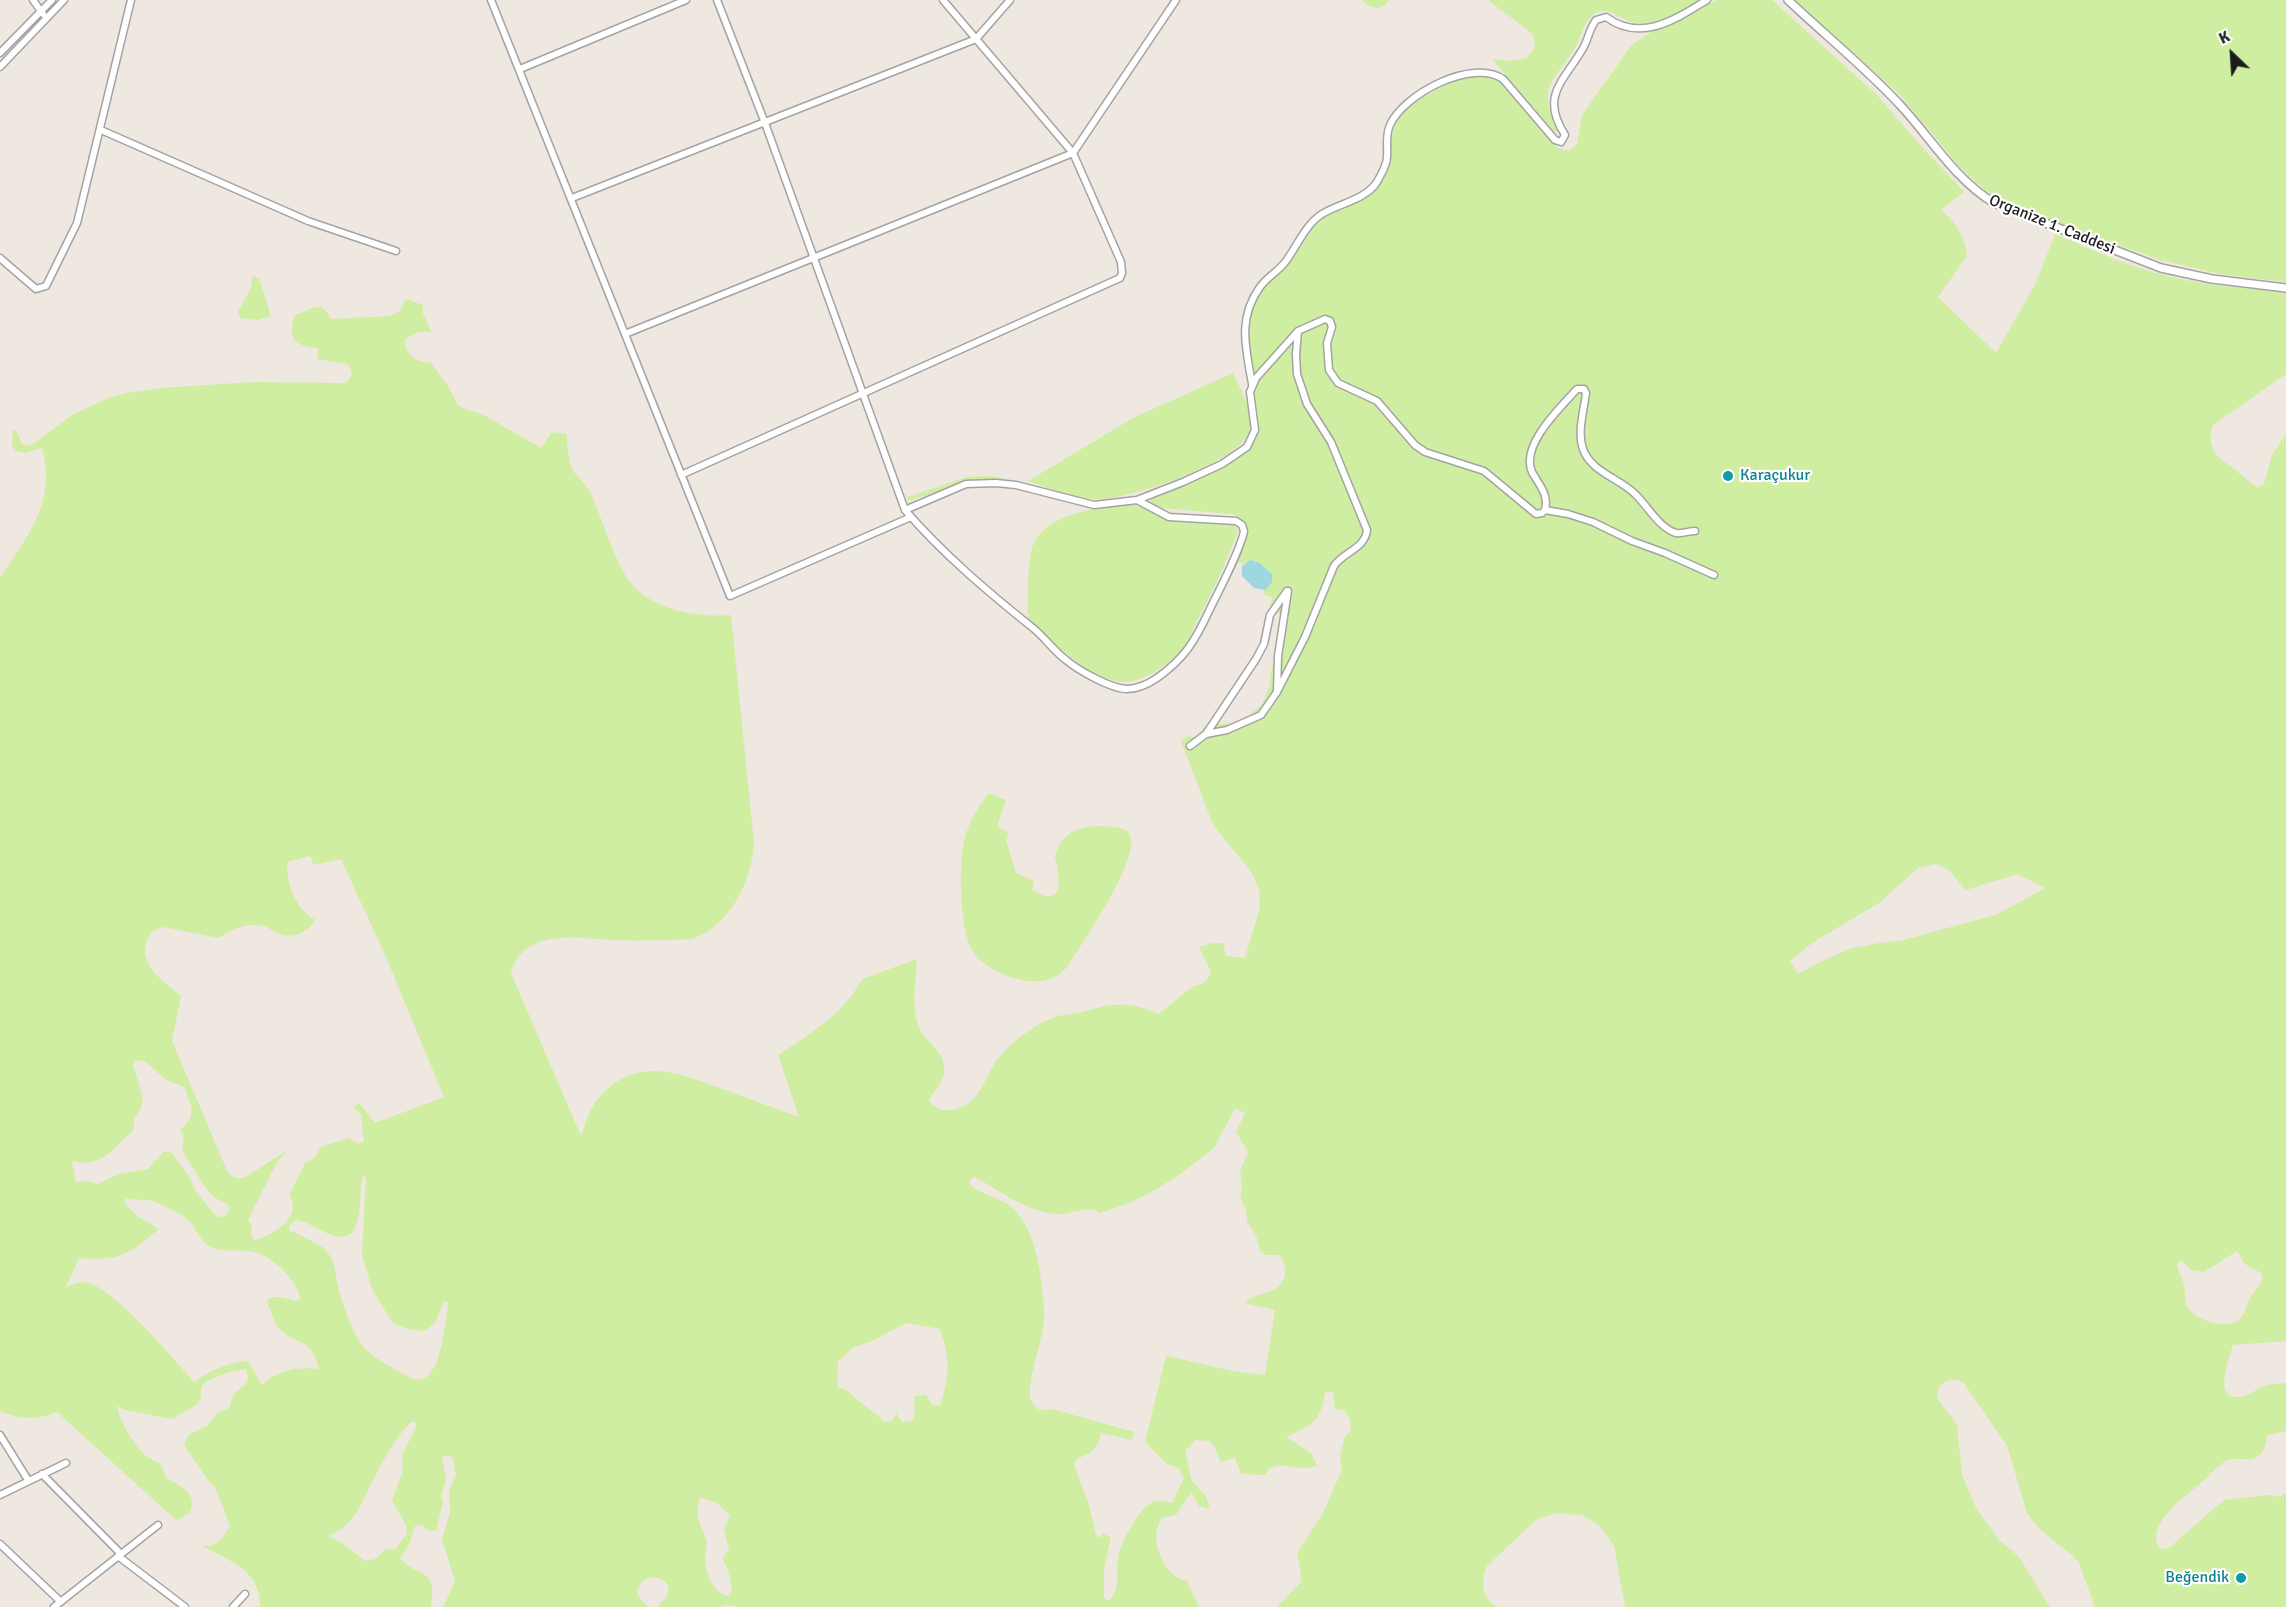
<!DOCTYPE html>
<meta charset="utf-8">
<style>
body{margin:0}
#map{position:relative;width:2286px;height:1607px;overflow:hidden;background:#eee8e0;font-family:Signika,sans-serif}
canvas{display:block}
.north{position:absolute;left:2202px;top:24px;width:60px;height:60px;-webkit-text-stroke:4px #fff;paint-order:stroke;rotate:335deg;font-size:16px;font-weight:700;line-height:24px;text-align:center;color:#1c1c1c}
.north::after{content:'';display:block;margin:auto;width:21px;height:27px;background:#1c1c1c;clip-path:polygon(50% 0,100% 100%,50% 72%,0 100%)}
</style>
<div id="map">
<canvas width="2286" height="1607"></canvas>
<div class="north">K</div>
</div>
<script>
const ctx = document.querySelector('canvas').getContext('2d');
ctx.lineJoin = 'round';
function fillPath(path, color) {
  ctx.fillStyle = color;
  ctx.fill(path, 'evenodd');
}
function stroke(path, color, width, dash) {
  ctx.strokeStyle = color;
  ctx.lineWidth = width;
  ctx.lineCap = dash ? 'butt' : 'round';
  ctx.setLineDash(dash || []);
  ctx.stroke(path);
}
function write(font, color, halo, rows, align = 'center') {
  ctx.font = font + ' Signika,sans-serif';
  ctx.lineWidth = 4.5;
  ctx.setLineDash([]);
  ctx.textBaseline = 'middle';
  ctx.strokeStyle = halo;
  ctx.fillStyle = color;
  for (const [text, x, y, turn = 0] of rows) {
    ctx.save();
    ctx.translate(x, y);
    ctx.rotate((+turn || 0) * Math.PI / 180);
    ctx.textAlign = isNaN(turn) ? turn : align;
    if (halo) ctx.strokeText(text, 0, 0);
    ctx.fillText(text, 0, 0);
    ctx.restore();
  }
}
fillPath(new Path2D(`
 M1362,0H1389C1381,12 1371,9 1362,0Z
 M1488,0H1701C1681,12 1657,27 1632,22C1620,19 1610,7 1598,12C1585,16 1582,35 1576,46C1570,57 1551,79 1549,89C1546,103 1550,116 1558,129L1555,133L1492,59L1510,61L1527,58L1535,47L1533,34Z
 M1716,0H1772L1877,95L1921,146L1964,192L1941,210C1956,223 1965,236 1967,256L1938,297L1996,353L2036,283L2055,234C2093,250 2131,268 2172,277C2209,286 2248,288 2286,293V374L2213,425C2209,436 2210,446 2217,456L2258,488L2264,484L2272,455L2286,434V1341L2233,1345C2229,1358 2211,1404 2243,1396C2250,1395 2254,1391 2260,1388C2266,1384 2276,1384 2283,1383L2286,1384V1431L2267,1435C2266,1443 2265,1451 2258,1456C2249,1463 2237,1456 2226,1461C2217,1466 2209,1476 2201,1483C2187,1495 2142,1526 2161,1549L2169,1548L2224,1500L2269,1495L2280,1497L2286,1493V1607H2095L2079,1563L2072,1555L2038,1528L2027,1513L2007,1446L1963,1382C1949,1376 1937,1382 1937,1398L1957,1425L1962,1475L1976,1508L1998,1539L2019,1557L2050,1607H1625L1614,1546L1599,1525L1582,1515L1556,1513L1537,1519L1487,1566C1480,1581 1482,1597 1496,1607H1277L1302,1581L1297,1553L1322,1515L1342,1470L1340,1457L1344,1439L1351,1430L1350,1419L1345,1411L1335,1409L1333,1393L1329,1391L1325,1393C1321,1423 1310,1425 1286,1437L1311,1453L1317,1465C1301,1474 1281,1459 1268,1470L1266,1475L1241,1474L1235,1457L1221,1462L1214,1446L1209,1441L1195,1440L1185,1451L1192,1481L1206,1496L1210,1509L1199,1506L1191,1492L1176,1515L1161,1518C1159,1524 1156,1531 1156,1537C1157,1555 1168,1578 1187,1581L1199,1607H740L728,1605L719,1607H657L667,1596L669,1589C666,1576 652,1575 643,1581L637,1590L638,1596L648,1607H443L455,1581L442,1540L450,1512L449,1491L456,1475L453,1458L447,1455L442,1457L446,1480L441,1496L443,1502L436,1531H430L421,1525L415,1526L409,1545L400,1558C417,1579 438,1565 431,1607H260C261,1569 229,1561 201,1545C217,1548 222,1539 230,1526L215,1487L210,1483L184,1445L189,1434L207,1426L217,1413L229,1408C231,1404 232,1397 234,1394C242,1385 252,1384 246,1369C234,1370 208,1377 201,1387V1398L198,1404L172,1419L125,1410L117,1406C121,1423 130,1439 142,1452C152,1464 161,1456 166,1478C181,1486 198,1493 190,1512L177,1521L57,1412C37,1420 20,1420 0,1411V578C28,535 57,502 42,448L26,453L16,451L12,446L13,430L17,431L21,443L30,446L72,415L108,398L127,393L161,388L253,382L345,383L349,380L352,373L348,364L317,359L318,348C294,347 287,337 295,315C310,311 321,297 331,319L390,316L400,311L406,299L423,305V314L432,333C421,330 413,333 405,340L406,349C412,358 418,363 430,362L448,386L458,405L467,410L482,414L541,448L552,432L566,434C568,444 568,457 571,466C575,477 588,484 592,496C602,520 610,546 622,569C641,609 692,618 731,615L754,843C752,879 732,922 697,937C689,941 678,939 670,940C651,940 633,941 614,940C579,939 523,927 511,973L581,1136C585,1126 588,1113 595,1103C632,1053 678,1072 725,1090C750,1099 774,1108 799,1117L778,1055C811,1033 843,1015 862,979L917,959C916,982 911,1003 918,1025C924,1043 947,1050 944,1073C943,1085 932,1091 929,1101C938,1115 958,1111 970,1102C984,1091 988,1070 1000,1056C1014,1040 1035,1024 1055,1017C1063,1014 1071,1015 1078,1013C1111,1004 1125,999 1158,1014L1194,986C1203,985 1208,981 1211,972L1199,947L1212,943H1223L1226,956L1245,958L1260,907L1259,889L1252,873L1213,825L1181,741L1187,736L1194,737L1207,725L1232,723L1250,715L1262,704L1269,687L1281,614L1269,612L1272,597L1263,594L1270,572L1260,563L1248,561L1243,564L1232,560L1245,525L1242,520L1232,514L1160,508L1152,504L1150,500L1152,497L1234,460C1247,452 1257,444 1259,428C1255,389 1237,329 1258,295C1267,281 1279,273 1290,262C1302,248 1308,231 1322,219C1338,206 1361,206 1374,192C1390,174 1386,147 1395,127C1402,109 1418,100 1434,91C1449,83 1467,72 1485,75C1507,79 1543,130 1557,148L1569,151L1577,144L1582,115L1631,46L1654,30L1687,17ZM310,856L314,865L341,859L385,955L444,1097L375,1123L359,1103L353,1107L361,1115L364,1142L358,1144L349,1138L321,1147L315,1157L305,1163L289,1195C304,1216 272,1237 254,1240L251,1236L252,1227L248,1220L276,1164L286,1151L244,1178H235L228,1173L172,1041L181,996C162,980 132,961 151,932L163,927L219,938C232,929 248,922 264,926C269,927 273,931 277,933C292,940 307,933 315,920C294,907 288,887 287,862ZM1935,864L1948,869L1966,890L2017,874L2045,888L1998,914L1900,941L1879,943L1849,949L1818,963L1798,974L1790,961L1812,943L1879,903L1918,868ZM136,1060L145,1061L166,1080L185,1087C190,1106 199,1114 180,1130L184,1136L182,1151L205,1187L215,1198L228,1204L229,1211L225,1216L217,1217L196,1192L189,1176L170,1151L163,1152L148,1169L118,1174L98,1184L87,1181L76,1182L72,1161L84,1163L98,1160L110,1153L132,1131L134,1125V1118L140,1110L143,1098L133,1065ZM1235,1108L1245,1113L1236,1132L1248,1152L1240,1171L1242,1188L1240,1197L1246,1210L1247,1222L1256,1235L1260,1251L1266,1255H1279C1284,1260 1286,1266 1285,1273C1283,1296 1257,1290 1244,1303L1275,1310L1265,1375C1231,1373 1199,1362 1166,1356L1145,1442L1167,1464L1179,1468L1184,1478L1172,1503C1165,1501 1160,1500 1153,1502C1140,1507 1120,1543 1118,1557C1115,1571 1122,1592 1108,1601L1104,1598V1569L1111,1537L1103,1534L1099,1538L1096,1535L1089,1505L1074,1465L1077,1459C1090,1453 1098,1450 1101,1433L1132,1440L1134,1432L1052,1409L1040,1410C1036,1407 1032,1405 1031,1400C1025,1383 1045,1338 1044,1314C1043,1284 1037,1226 1010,1206C998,1197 982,1195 970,1185V1180L975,1177C1000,1191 1026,1211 1055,1214C1069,1216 1088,1204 1100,1213L1129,1203L1155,1190L1179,1175L1214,1148ZM363,1176L366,1177L362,1255L372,1289L392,1322L407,1329L425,1331L436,1321L444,1301L448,1302C446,1319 442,1376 421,1379C412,1381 404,1374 396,1370C382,1362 365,1353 358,1339C349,1323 343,1305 338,1287C335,1276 336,1263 328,1253C319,1242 301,1236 289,1230L290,1224L297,1220C310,1223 320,1231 332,1235C367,1247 357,1195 363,1176ZM126,1198C135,1201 145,1199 153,1201C163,1205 177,1212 186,1218C196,1225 198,1240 209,1246C226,1254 238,1248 254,1252C271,1255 300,1282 300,1299L296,1301C286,1299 275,1293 267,1301C270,1310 273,1320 278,1327C295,1347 310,1334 319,1369C296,1367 280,1369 262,1385L248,1361C227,1363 211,1370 194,1382C173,1358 117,1292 89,1283C81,1281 73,1284 66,1287L79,1258C121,1261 127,1255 159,1229L138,1217L124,1202ZM2237,1251L2245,1264L2261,1273L2263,1277C2260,1286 2252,1293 2248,1302C2246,1308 2245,1314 2240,1319C2227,1331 2192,1320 2186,1304C2184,1298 2186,1291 2184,1285C2183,1277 2177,1271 2177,1263L2182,1261L2191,1270L2204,1272ZM906,1323L940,1329C951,1359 949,1377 940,1406L932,1404L926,1395L915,1396L914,1417L911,1421L902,1422L896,1413L892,1421L885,1422L846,1390L837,1387L838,1362L852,1348L872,1341ZM411,1422H415L417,1425L402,1455L403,1471L392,1500L406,1525L407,1533L395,1550L386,1549L375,1559L365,1561L349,1548L329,1536C352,1525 360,1508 370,1486C381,1464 394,1439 411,1422ZM700,1497L717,1503L730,1516L724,1529L729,1549L723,1558L730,1577L732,1592L728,1596C715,1595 706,1574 705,1562C704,1555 708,1545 706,1539C699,1521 695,1518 700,1497Z
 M1795,0H2286V282L2220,274L2160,260L2004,204L1985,190L1959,166L1902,97Z
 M253,276L259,278L271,316L258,320L240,318L238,312L251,288Z
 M1233,373C1240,389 1254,411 1250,430C1242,462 1126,501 1095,499C1072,499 1049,488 1028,481L1133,418Z
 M993,476L1014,481H971L908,501L907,497L967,477Z
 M1129,503L1162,516L1233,523L1238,532C1226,562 1213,591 1198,619C1193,628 1190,640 1183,648C1171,663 1142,684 1121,682C1089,679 1051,640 1028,619C1028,598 1027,574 1031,553C1038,513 1097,509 1129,503Z
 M989,793L1006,800L997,826L1009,833L1006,841L1016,873L1034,881L1032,890L1047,897L1054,895L1059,889C1059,881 1058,864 1055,858C1060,825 1096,822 1124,829C1128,832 1131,835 1131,840C1134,868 1084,940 1068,966C1061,974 1052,980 1041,981C1019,984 978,968 970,946C960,923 958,861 965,837C970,820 978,806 989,793Z`), '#cfeea1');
fillPath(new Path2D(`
 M1250,560L1260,563L1272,574V582L1266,590L1254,588L1242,576V566Z`), '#9dd8e0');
const minor = new Path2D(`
 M33,0L43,14
 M491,0L730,596L911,517
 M717,0L765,123L905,510C943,554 988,592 1033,628C1045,638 1054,651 1066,660C1078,670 1111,689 1127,689C1138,689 1148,684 1157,678C1185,658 1195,641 1209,611C1219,590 1240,552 1244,531L1242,525L1236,521L1169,517L1137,500
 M0,53L52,0
 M0,67L64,0
 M520,69L686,0
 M101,130L308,221L396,251
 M572,198L976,39L1010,0
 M0,258L36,289L46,286L77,223L131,0
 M625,334L1073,153L1176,0
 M1252,384C1246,348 1237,319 1260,287C1267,277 1279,271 1286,261C1297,246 1306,224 1322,214C1340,203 1365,200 1377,182C1381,175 1387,165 1387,157C1388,146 1385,136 1390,125C1404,94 1472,58 1503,79L1555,140L1561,142L1565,135C1540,96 1563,82 1582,50C1588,41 1589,29 1596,20L1606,17C1641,43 1676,19 1707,0
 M681,475L1120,278L1122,273L1121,262L1073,153L943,0
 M905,510L966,484L996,483L1016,485L1094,505L1137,500L1183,482L1222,464L1247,447L1255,430L1250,392L1256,378L1298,331L1325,319L1330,321L1332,327L1327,343L1329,370L1338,383L1377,401L1415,445L1425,452L1484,471L1536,514L1542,513L1545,510C1549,494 1539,485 1532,472C1520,445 1561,407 1577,389H1584L1586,393C1584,410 1577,432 1583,449C1591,472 1619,478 1635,494C1647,505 1659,528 1676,533C1681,534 1689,531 1695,531
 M1545,510L1568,514L1593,522L1632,541L1665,553L1714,575
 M1277,692L1305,637L1334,566C1343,552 1365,549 1367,530L1331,442L1307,404L1297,374L1296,354L1298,331
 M1206,734L1227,730L1261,715L1277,692L1278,656L1288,591
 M1190,746L1206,734L1256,659L1264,644L1270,615L1287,591
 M0,1435L28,1480
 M42,1474L121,1554
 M0,1495L66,1463
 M0,1544L61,1602
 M118,1556L185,1607
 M54,1607L158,1525
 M233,1607L245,1594`);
const tertiary = new Path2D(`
 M1788,0C1825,35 1868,70 1902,107C1932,140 1956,180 1994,203L2161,268L2212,279L2286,288`);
stroke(minor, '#a3a3a3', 9);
stroke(tertiary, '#a3a3a3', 10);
stroke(minor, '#fff', 6);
stroke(tertiary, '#fff', 7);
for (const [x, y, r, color] of [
 [1728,476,6,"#0f9aa8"],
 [2241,1578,6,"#0f9aa8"]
]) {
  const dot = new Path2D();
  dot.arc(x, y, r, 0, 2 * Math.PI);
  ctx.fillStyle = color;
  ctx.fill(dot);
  stroke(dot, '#fff', 2);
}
write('16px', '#1c1c1c', '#fff', [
 ["Organize 1. Caddesi",2052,225,22]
]);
write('16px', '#0d838f', '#fff', [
 ["Karaçukur",1740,476],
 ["Beğendik",2229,1578,"right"]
], 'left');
</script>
